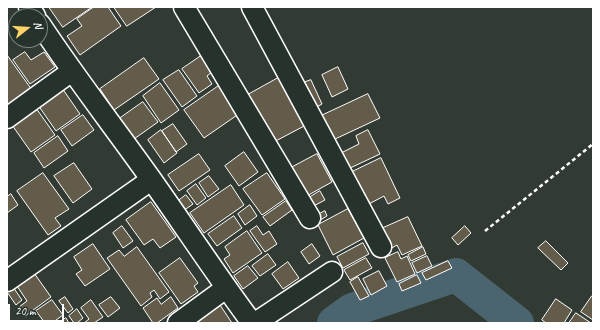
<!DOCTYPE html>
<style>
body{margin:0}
#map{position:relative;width:600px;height:330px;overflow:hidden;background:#323b33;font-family:Caveat,sans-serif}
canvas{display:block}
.frame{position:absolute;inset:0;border:8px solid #fff;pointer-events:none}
.north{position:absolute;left:8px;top:8px;width:40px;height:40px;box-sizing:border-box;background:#26332d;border:1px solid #7d8581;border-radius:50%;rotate:73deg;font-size:11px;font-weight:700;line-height:16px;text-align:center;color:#fff}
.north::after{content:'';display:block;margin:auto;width:14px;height:18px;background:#ffd166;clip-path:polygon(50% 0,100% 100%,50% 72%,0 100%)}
.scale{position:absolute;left:8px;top:304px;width:56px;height:18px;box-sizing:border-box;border:2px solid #fff;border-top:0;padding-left:5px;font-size:12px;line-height:14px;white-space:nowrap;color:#fff;-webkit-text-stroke:3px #26332d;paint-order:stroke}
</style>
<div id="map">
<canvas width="600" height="330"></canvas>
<div class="frame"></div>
<div class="north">N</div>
<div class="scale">20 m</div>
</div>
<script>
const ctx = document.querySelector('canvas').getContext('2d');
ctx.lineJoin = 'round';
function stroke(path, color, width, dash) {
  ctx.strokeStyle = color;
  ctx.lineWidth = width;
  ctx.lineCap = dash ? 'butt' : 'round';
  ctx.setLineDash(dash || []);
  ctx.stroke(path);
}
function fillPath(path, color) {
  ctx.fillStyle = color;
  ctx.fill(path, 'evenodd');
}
stroke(new Path2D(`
 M334,323L352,310L456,275L517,323`), '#4a656f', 34);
const building = new Path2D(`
 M49,7H92L63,27Z
 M94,7H108L121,26L80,55L67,36L82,26L77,19Z
 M114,7H156L127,26Z
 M25,52L31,60L44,52L55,67L30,84L13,60Z
 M7,55L32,90L7,108Z
 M201,56L212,72L207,76L212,84L199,93L182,69Z
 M144,58L159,79L114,110L100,89Z
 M338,67L348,89L332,97L322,75Z
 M179,70L197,96L182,107L163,80Z
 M280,77L306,125L270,144L244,97Z
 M311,80L322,104L315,108L303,83Z
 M160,83L179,110L161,123L143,96Z
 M223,83L243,111L204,138L184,110Z
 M62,88L80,114L56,131L38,105Z
 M368,94L380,118L333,140L321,116Z
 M143,102L158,122L134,139L119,119Z
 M36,108L55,135L31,152L12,125Z
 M83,115L94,130L72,146L61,130Z
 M173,124L187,144L176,152L162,131Z
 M161,130L177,153L164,163L148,140Z
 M368,130L380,154L348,169L341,153L359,144L356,136Z
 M58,136L68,151L44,168L34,153Z
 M244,152L258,172L239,186L225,166Z
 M199,154L210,170L179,191L168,175Z
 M317,154L332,182L303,198L287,170Z
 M381,158L400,198L388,204L384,196L367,205L352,172Z
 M74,163L92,189L73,203L54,176Z
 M43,173L69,209L55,218L61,226L48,235L17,191Z
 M267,173L285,199L262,215L243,189Z
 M209,176L219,189L208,197L199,183Z
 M196,184L206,198L197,205L187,191Z
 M231,185L244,205L204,233L190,213Z
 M320,191L325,200L308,209L304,201Z
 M11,194L18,205L7,213V197Z
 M186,195L193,204L183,211L177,202Z
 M286,201L292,210L270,226L263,217Z
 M151,202L176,237L160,248L153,239L144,245L126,220Z
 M250,205L257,216L245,225L238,214Z
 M348,209L364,238L333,255L318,225Z
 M325,211L327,216L317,222L314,217Z
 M234,216L242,228L217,246L208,234Z
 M408,217L422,246L402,255L397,245L390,249L381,229Z
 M122,226L133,241L123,248L113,233Z
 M257,226L263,235L269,231L277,244L265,252L250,231Z
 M465,226L471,233L458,245L452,238Z
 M247,231L262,253L233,273L224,259L230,255L225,247Z
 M546,241L568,263L561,270L538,248Z
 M363,243L369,254L343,268L337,257Z
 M93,244L110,269L85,286L76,274L82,270L74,257Z
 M312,244L320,256L309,264L301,252Z
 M137,247L169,292L160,299L154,290L150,293L152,297L141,306L107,258L119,250L124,256Z
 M423,247L426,254L411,261L408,255Z
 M398,252L401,259L407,256L415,274L397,282L385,258Z
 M268,254L276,265L260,276L252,266Z
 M427,256L432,266L417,273L412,263Z
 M180,258L198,283L194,286L198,292L181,304L159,273Z
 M366,258L372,268L350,280L344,270Z
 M448,261L452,268L426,280L422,273Z
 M288,262L299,278L283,289L272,274Z
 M248,266L258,278L243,289L234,276Z
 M379,271L387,286L371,295L363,279Z
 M34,273L51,297L25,316L19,307L27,301L17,286Z
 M417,275L421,283L402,291L399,284Z
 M358,277L369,296L360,300L350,282Z
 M13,287L22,300L16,305L7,292Z
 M592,296H593V320L581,312Z
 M65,297L73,309L68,313L59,301Z
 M111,297L120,308L108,317L99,305Z
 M171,297L178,308L157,323H153L143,308L157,298L161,304Z
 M556,299L572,310L564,323H546L542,320Z
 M52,300L63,315L52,323H45L36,311Z
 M91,300L103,317L94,323H84L89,319L81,308Z
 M220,305L232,323H200L198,321Z
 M77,309L83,318L77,323H74L69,316Z
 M576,313L591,323H569Z
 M66,318L69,323H58Z`);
fillPath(building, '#635c4b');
stroke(building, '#fff', 1);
const minor = new Path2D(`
 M29,7L35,16
 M184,7L310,218
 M252,7L381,247
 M40,24C75,77 114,127 151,179C185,227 217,276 252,323
 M7,118L72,71
 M7,281L151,180
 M178,323L226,288
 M255,323L332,272`);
stroke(minor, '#fff', 23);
stroke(new Path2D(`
 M485,231L593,144`), '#fff', 2.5, [4, 3]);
stroke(minor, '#26332d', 20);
</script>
